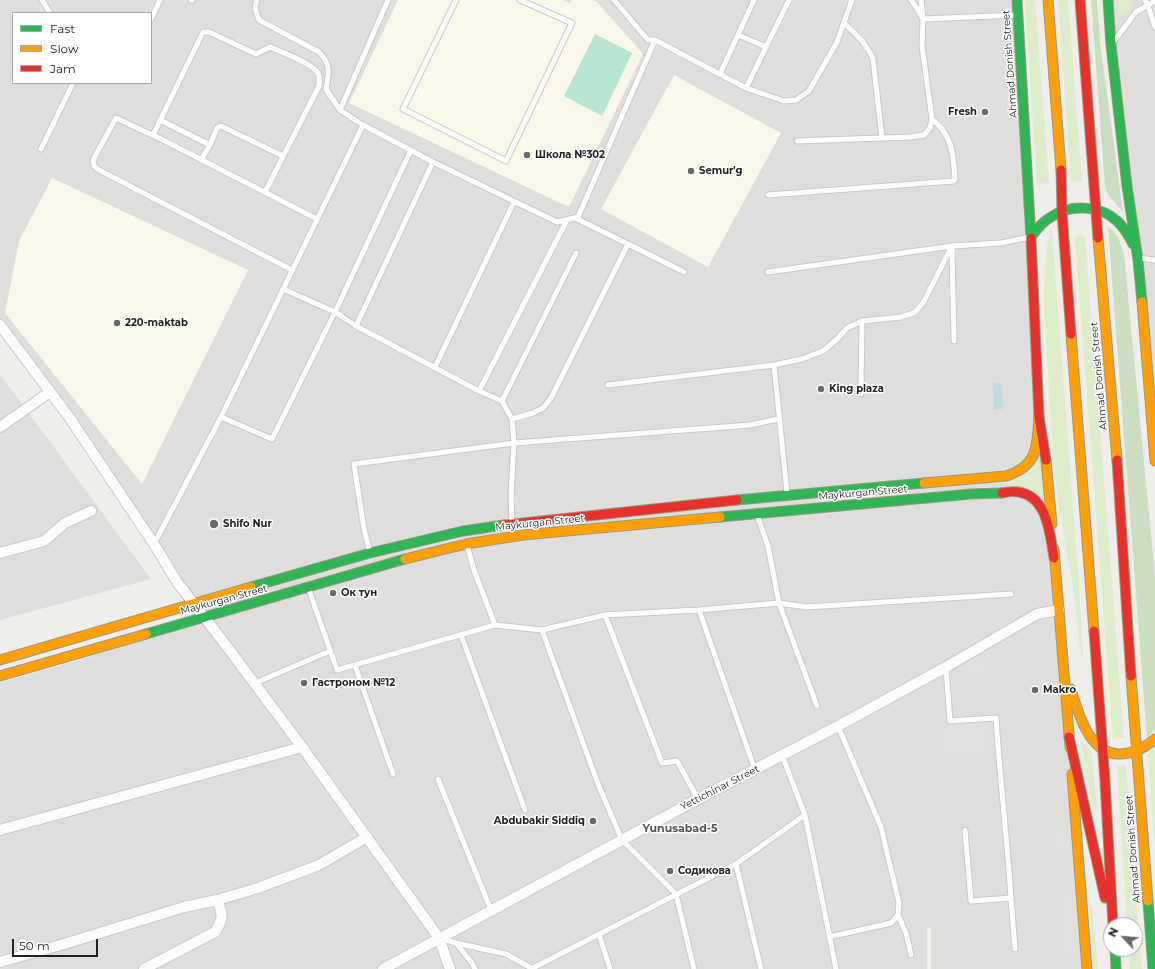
<!DOCTYPE html>
<meta charset="utf-8">
<style>
body{margin:0}
#map{position:relative;width:1155px;height:969px;overflow:hidden;background:#f0eeeb;font-family:Montserrat,sans-serif}
canvas{display:block}
.legend{position:absolute;left:12px;top:12px;width:140px;height:72px;box-sizing:border-box;background:#fff;border:1px solid #a7a7a7;margin:0;padding:5px 7px;list-style:none;font-size:12px;color:#222}
.legend li{display:flex;align-items:center;gap:8px;height:20px}
.legend b{width:20px;border:1px solid #a7a7a7}
.north{position:absolute;left:1103px;top:917px;width:40px;height:40px;box-sizing:border-box;background:#fff;border:1px solid #a7a7a7;border-radius:50%;rotate:296deg;font-size:11px;font-weight:700;line-height:16px;text-align:center;color:#222}
.north::after{content:'';display:block;margin:auto;width:14px;height:18px;background:#6a6968;clip-path:polygon(50% 0,100% 100%,50% 72%,0 100%)}
.scale{position:absolute;left:12px;top:939px;width:86px;height:18px;box-sizing:border-box;border:2px solid #222;border-top:0;padding-left:5px;font-size:12px;line-height:14px;white-space:nowrap;color:#222;-webkit-text-stroke:3px #fff;paint-order:stroke}
</style>
<div id="map">
<canvas width="1155" height="969"></canvas>
<ul class="legend">
<li><b style="height:5px;background:#30b455"></b>Fast</li>
<li><b style="height:5px;background:#ff9f0a"></b>Slow</li>
<li><b style="height:5px;background:#e5322d"></b>Jam</li>
</ul>
<div class="north">N</div>
<div class="scale">50 m</div>
</div>
<script>
const ctx = document.querySelector('canvas').getContext('2d');
ctx.lineJoin = 'round';
function fillPath(path, color) {
  ctx.fillStyle = color;
  ctx.fill(path, 'evenodd');
}
function stroke(path, color, width, dash) {
  ctx.strokeStyle = color;
  ctx.lineWidth = width;
  ctx.lineCap = dash ? 'butt' : 'round';
  ctx.setLineDash(dash || []);
  ctx.stroke(path);
}
function write(font, color, halo, rows, align = 'center') {
  ctx.font = font + ' Montserrat,sans-serif';
  ctx.lineWidth = 3;
  ctx.setLineDash([]);
  ctx.textBaseline = 'middle';
  ctx.strokeStyle = halo;
  ctx.fillStyle = color;
  for (const [text, x, y, turn = 0] of rows) {
    ctx.save();
    ctx.translate(x, y);
    ctx.rotate((+turn || 0) * Math.PI / 180);
    ctx.textAlign = isNaN(turn) ? turn : align;
    if (halo) ctx.strokeText(text, 0, 0);
    ctx.fillText(text, 0, 0);
    ctx.restore();
  }
}
fillPath(new Path2D(`
 M0,0H1017L1031,237L1087,969H931V929L927,928V969H0V683L87,658L203,617L0,325ZM13,13H151V83H13Z
 M1108,0H1155V438Z
 M0,374L151,579L0,620Z`), '#dfdedc');
fillPath(new Path2D(`
 M398,0H563L570,3L572,0H592L597,2L643,54L569,207L349,103Z
 M674,75L781,133L708,267L601,209Z
 M52,178L248,270L142,484L5,313L19,241Z`), '#f8f7e8');
fillPath(new Path2D(`
 M1025,0H1035L1049,183L1037,184Z
 M1058,0H1068L1082,181L1071,182Z
 M1117,0H1131L1132,7L1119,17Z
 M1052,230L1079,585L1083,656H1081L1073,586L1059,508L1053,459L1044,304L1045,271L1047,247L1050,231Z
 M1080,234L1085,237L1124,738L1113,739L1075,237Z
 M1039,460L1044,498C1029,483 1009,485 989,484L1026,474Z
 M1080,739L1087,746L1092,755L1097,810H1094L1083,758Z
 M1155,747V848L1148,754Z
 M1126,765L1142,969H1130L1129,949H1135V925H1127L1117,766Z
 M1090,907H1092L1098,969H1094Z`), '#ddeccb');
fillPath(new Path2D(`
 M1091,0H1097L1100,42L1123,212L1108,195L1105,187Z
 M1108,226L1118,237L1124,254L1155,576V729L1147,738Z`), '#cbdec1');
fillPath(new Path2D(`
 M595,34L632,53L602,116L564,96Z`), '#b7e6d2');
fillPath(new Path2D(`
 M990,650L994,671L956,676L955,667Z
 M988,724L990,756L943,758L941,727Z
 M1054,830H1070V840L1068,856L1072,896L1077,915L1080,969H1065Z`), '#e0dfde');
fillPath(new Path2D(`
 M993,383H1002L1003,409L994,410Z`), '#bfdbe3');
const lane = new Path2D(`
 M42,0L50,13
 M191,0H192
 M257,0L255,8L259,20L319,52C331,63 329,74 326,89L340,110L363,125L433,162L557,222L578,217L655,40
 M456,0L403,109L506,161L572,23L520,0
 M614,0L648,40H655L746,88L784,101L796,100L809,91L837,42L852,0
 M921,0L923,19L1017,15
 M1145,0L1148,6L1155,27
 M151,19L160,0
 M844,23C856,34 866,43 873,59L882,138
 M738,35L766,47
 M1114,41L1136,12L1155,1
 M720,74L754,0
 M746,88L789,0
 M340,110L388,0
 M160,120L210,145L217,128L221,126L283,156
 M153,135L203,32H209L256,54L270,47C281,52 312,63 318,73C320,77 319,81 319,86L265,192
 M797,141L910,137L924,135L930,128L932,119L922,46L923,19L918,10L911,0
 M41,149L73,83
 M411,150L335,312L356,326L479,391L502,401L512,419L514,443L511,496L512,523
 M201,160L210,145
 M768,195L954,181L955,179C953,154 953,136 932,119
 M628,244L684,272
 M952,248L954,341
 M1138,258L1155,260
 M292,270L99,170L94,166L93,160L116,118L163,140L317,219
 M768,272L952,246L1001,243L1030,237
 M356,326L433,162
 M774,365L787,493
 M435,367L514,202
 M608,385L774,365L802,359L823,351L836,340L847,328L862,321L901,317L914,313L923,303L952,246
 M479,391L567,220
 M861,394L862,321
 M502,401L576,253
 M221,417L272,439L335,312L283,289
 M512,419L533,413L543,408L551,398L628,244L575,218
 M757,515L768,546L779,603L817,706
 M154,544L221,417L363,125
 M467,545L474,570L495,625
 M370,552L364,529L354,464L514,443L750,425L778,419
 M308,587L337,670L495,625L542,630L605,615L699,610L779,603L807,607L1011,594
 M699,610L755,770
 M605,615L662,763L677,761L698,799
 M542,630L598,784L622,840L676,894L694,969
 M461,635L525,810
 M355,665L393,774
 M946,667L950,721L996,718C1000,778 1007,838 1011,898L971,901L965,830
 M255,683L330,651
 M782,755L805,815L836,969
 M438,779L491,910
 M736,864L761,969
 M1011,898L1015,949
 M898,915L906,933L911,955
 M599,934L610,969
 M829,937L891,923L898,915L899,903L881,827L838,726
 M440,938L456,943L472,963L475,969
 M456,943L506,954L533,969
 M533,968L736,864L805,815`);
const street = new Path2D(`
 M0,325L69,417L154,544L177,582L225,644L302,747L439,938L450,969
 M0,427L50,392
 M0,553L44,541L65,523L91,511
 M0,830L302,747
 M0,962L64,944L184,907L217,900L258,888L319,865L367,837
 M144,969L215,932C224,918 223,914 217,900
 M383,969L698,799L838,726L946,667L1037,614L1059,610`);
const fast = new Path2D(`
 M1017,0L1031,238
 M1108,0L1111,45L1127,186L1138,260L1142,302
 M1031,237C1037,229 1042,222 1051,217C1070,204 1100,205 1117,221C1124,227 1129,236 1133,244
 M737,500L924,483
 M720,517L971,494L1002,493
 M251,587L370,553L463,531L504,525
 M146,634L405,559
 M1148,901L1153,969
 M1115,949L1116,969`);
const slow = new Path2D(`
 M1048,0L1061,170
 M1098,238L1117,460
 M1142,302L1155,461
 M1071,334L1094,631
 M1046,460L1052,524
 M924,483L1006,476C1038,466 1037,447 1039,417
 M1054,549L1070,747
 M405,559L466,544L523,535L720,517
 M0,660L251,587
 M0,676L146,634
 M1131,676L1148,901
 M1071,689C1079,716 1091,761 1128,753C1139,751 1147,746 1155,739
 M1072,774L1087,969`);
const jam = new Path2D(`
 M1080,0L1098,238
 M1061,170L1062,212L1071,334
 M1031,238L1039,417L1046,460
 M1117,460L1131,676
 M1002,493C1007,492 1013,491 1018,492C1048,496 1050,535 1054,558
 M504,525L737,500
 M1094,631L1105,781L1113,925
 M1069,737L1105,898`);
stroke(lane, '#c9c8c7', 7);
stroke(street, '#c9c8c7', 12);
stroke(fast, '#999a82', 11);
stroke(slow, '#999a82', 11);
stroke(jam, '#999a82', 11);
stroke(lane, '#fdfcfc', 5);
stroke(street, '#fdfcfc', 10);
stroke(fast, '#30b455', 9);
stroke(slow, '#ff9f0a', 9);
stroke(jam, '#e5322d', 9);
for (const [x, y, r, color] of [
 [985,112,4,"#6a6968"],
 [527,155,4,"#6a6968"],
 [691,171,4,"#6a6968"],
 [117,323,4,"#6a6968"],
 [821,389,4,"#6a6968"],
 [214,524,5,"#6a6968"],
 [333,593,4,"#6a6968"],
 [304,683,4,"#6a6968"],
 [1035,690,4,"#6a6968"],
 [593,821,4,"#6a6968"],
 [670,871,4,"#6a6968"]
]) {
  const dot = new Path2D();
  dot.arc(x, y, r, 0, 2 * Math.PI);
  ctx.fillStyle = color;
  ctx.fill(dot);
  stroke(dot, '#fff', 1.5);
}
write('10px', '#222', '#fff', [
 ["Ahmad Donish Street",1010,64,-94],
 ["Ahmad Donish Street",1099,376,-95],
 ["Maykurgan Street",863,493,-5],
 ["Maykurgan Street",540,523,-6],
 ["Maykurgan Street",224,600,-15],
 ["Yettichinаr Street",720,788,-27],
 ["Ahmad Donish Street",1133,849,-94]
]);
write('bold 10px', '#222', '#fff', [
 ["Fresh",977,112,"right"],
 ["Школа №302",535,155],
 ["Semur'g",699,171],
 ["220-maktab",125,323],
 ["King plaza",829,389],
 ["Shifo Nur",223,524],
 ["Ок тун",341,593],
 ["Гастроном №12",312,683],
 ["Makro",1043,690],
 ["Abdubakir Siddiq",585,821,"right"],
 ["Содикова",678,871]
], 'left');
write('bold 11px', '#555', '#fff', [
 ["Yunusabad-5",680,829]
]);
</script>
